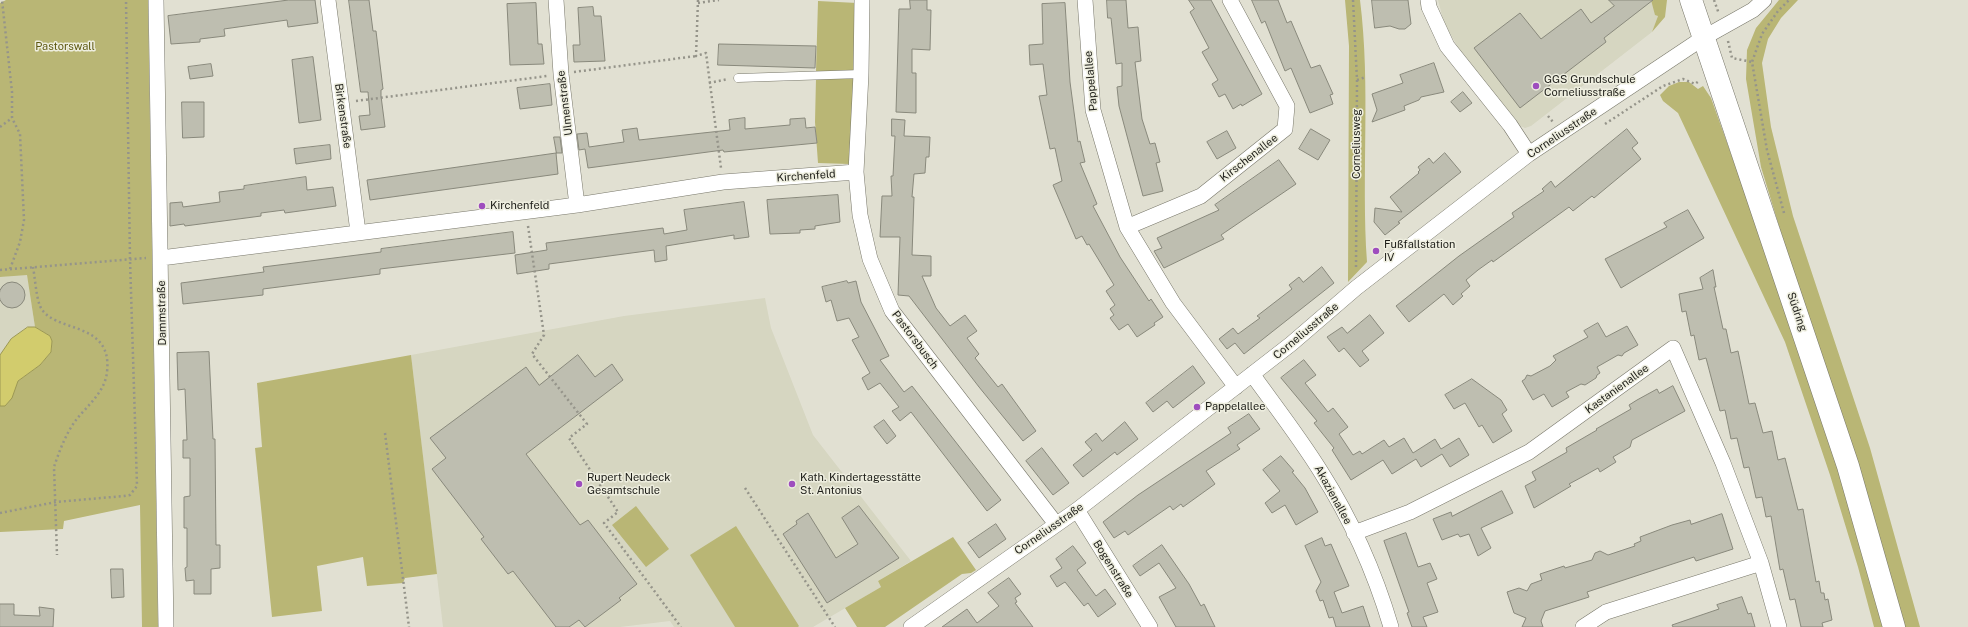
<!DOCTYPE html>
<meta charset="utf-8">
<style>
body{margin:0}
canvas{display:block;background:#e1e0d2}
</style>
<canvas width="1968" height="627"></canvas>
<script>
const ctx = document.querySelector('canvas').getContext('2d');
ctx.lineJoin = 'round';
function fillPath(path, color) {
  ctx.fillStyle = color;
  ctx.fill(path, 'evenodd');
}
function stroke(path, color, width, dash) {
  ctx.strokeStyle = color;
  ctx.lineWidth = width;
  ctx.lineCap = dash ? 'butt' : 'round';
  ctx.setLineDash(dash || []);
  ctx.stroke(path);
}
function write(font, color, halo, rows, align = 'center') {
  ctx.font = font + ' "Public Sans",sans-serif';
  ctx.lineWidth = 3;
  ctx.setLineDash([]);
  ctx.textBaseline = 'middle';
  ctx.strokeStyle = halo;
  ctx.fillStyle = color;
  for (const [text, x, y, turn = 0] of rows) {
    ctx.save();
    ctx.translate(x, y);
    ctx.rotate((+turn || 0) * Math.PI / 180);
    ctx.textAlign = isNaN(turn) ? turn : align;
    if (halo) ctx.strokeText(text, 0, 0);
    ctx.fillText(text, 0, 0);
    ctx.restore();
  }
}
fillPath(new Path2D(`
 M1438,0H1651L1658,16L1652,32L1531,126L1525,128L1518,125L1458,47L1444,23Z
 M27,274L35,327H28L11,339L0,355V277Z
 M765,298L771,328L813,435L911,561L878,581L881,587L813,627H674L670,621L620,627H443L411,355L624,316Z`), '#d6d6c1');
fillPath(new Path2D(`
 M6,0H148L158,627H142L140,505L64,521L63,529L0,532V406H5L11,398L18,381L40,365L51,352L52,341L50,336L35,327L27,275L0,277V3Z
 M1345,0H1360C1371,87 1361,175 1367,262L1348,282L1349,46Z
 M1651,0H1667L1665,17L1652,32L1658,16L1655,15Z
 M1779,0H1798L1781,18L1768,39L1762,63L1771,127L1793,216L1870,448L1920,627H1901L1761,167L1746,79L1747,50L1756,28Z
 M818,1L857,3L855,71H816Z
 M816,78L854,79L849,164L818,163L815,122Z
 M1679,82H1689L1698,89L1703,86L1711,98L1816,391L1885,627H1874L1858,567L1830,475L1785,342L1678,113L1663,101L1660,95L1669,86Z
 M411,355L437,574L405,578L403,583L367,586L363,557L317,566L322,611L272,617L255,448L262,447L257,383Z
 M636,506L669,549L646,567L612,525Z
 M736,526L799,626L798,627H735L690,555Z
 M953,537L976,570L971,573L962,574L885,627H857L845,608L881,587L878,581Z`), '#b9b675');
const water = new Path2D(`
 M28,327H35L50,336L52,341L51,352L40,365L18,381L12,398L5,406H0V355L11,339Z`);
fillPath(water, '#d2cc6d');
stroke(water, '#9c9854', 1);
const building = new Path2D(`
 M289,0H315L318,23L288,27L287,20L224,29L225,36L200,39V42L171,44L168,16Z
 M349,0H369L373,31H376L383,89L381,90V96L385,127L361,130L359,116L370,115L368,92H361Z
 M910,0H927V10H931L930,50L912,49V73H916V113L896,112L899,9H910Z
 M1107,0H1126L1128,28L1138,27L1141,61L1135,62L1142,119L1150,144L1155,143L1160,162L1156,163L1163,191L1143,196L1119,106L1117,87L1122,86V63L1116,64L1111,18H1108Z
 M1189,0H1211L1262,94L1242,106L1241,104L1233,109L1225,94L1219,97L1212,84L1218,80L1202,52L1209,48L1190,12L1194,9Z
 M1252,0H1278L1287,23L1291,21L1311,68L1320,65L1333,94L1330,95L1333,104L1310,113L1291,68L1285,71L1265,21L1262,23Z
 M1372,0H1408L1411,24L1405,29H1399L1390,26L1375,28Z
 M1609,0H1653L1604,38L1606,42L1520,108L1474,48L1520,13L1541,39L1581,9L1591,23L1614,6Z
 M536,3L538,44H542L544,64L510,65L507,4Z
 M1065,3L1070,82L1078,142L1080,141L1085,162L1080,163L1097,204L1093,206L1120,257L1149,301L1151,299L1163,317L1154,323L1155,325L1137,337L1128,324L1119,330L1110,318L1114,315L1110,309L1115,305L1106,291L1114,285L1089,244L1087,245L1082,236L1076,239L1053,185L1062,181L1055,148L1050,149L1039,96L1047,95L1043,64L1030,65L1029,45L1043,44L1042,4Z
 M593,7L594,16H601L605,61L574,62L573,45H580L578,8Z
 M719,44L816,46L815,68L718,65Z
 M313,57L321,120L299,123L292,60Z
 M1434,63L1444,92L1421,97L1419,100L1404,106L1405,110L1372,122L1377,110L1372,94L1403,83L1400,75Z
 M211,64L213,76L190,79L188,67Z
 M550,84L552,105L520,109L517,88Z
 M1463,92L1472,103L1460,112L1451,102Z
 M182,102H204V137L183,138Z
 M745,118V129L790,125V119L805,118L806,128L815,127L817,143L734,151L724,152L723,150L588,168L585,149L579,150L577,134L587,133L589,147L624,142L622,130L637,128L639,140L730,130L729,120Z
 M892,119L905,120L904,136L930,137L929,157H926L925,173L914,174L912,197H914L912,255L931,256V276H922L936,308L950,326L965,315L977,331L967,338L979,354L975,358L998,387L1002,384L1036,431L1023,441L979,387L909,296L898,295L900,237H880L882,196H892L891,176H893L895,136H892Z
 M1311,129L1330,140L1318,160L1299,149Z
 M1627,129L1638,143L1632,148L1641,159L1594,198L1592,196L1573,211L1569,207L1493,262L1492,260L1478,270L1466,280L1470,286L1461,294L1463,296L1453,305L1444,294L1409,322L1396,306L1459,256L1514,217L1512,213L1544,191L1542,189L1551,181L1555,187Z
 M1227,131L1236,148L1217,159L1207,142Z
 M554,137H560L562,153H556L558,174L370,200L367,180L556,153Z
 M330,145L331,159L296,164L294,149Z
 M1445,153L1461,172L1398,222L1400,223L1385,235L1374,222L1375,208L1402,212L1390,197L1419,173L1418,172L1420,170L1418,167L1429,158L1433,163Z
 M1279,160L1296,184L1221,235L1224,239L1164,268L1154,251L1162,248L1157,238L1219,210L1215,205Z
 M306,177L307,190L333,187L336,206L285,213L284,210L261,213V216L185,226L184,224L170,226V203L182,202L183,207L220,202L219,192L244,189V186Z
 M838,195L840,222L815,226V229L800,230V233L770,234L767,200Z
 M744,202L749,237L734,239V235L666,246L667,260L655,262L654,250L549,264V269L517,274L515,255L547,250L546,243L663,228L664,234L687,230L684,210Z
 M1688,210L1704,238L1621,288L1605,259L1667,227L1664,223Z
 M513,232L515,253L380,269V274L263,289V295L183,304L181,283L264,272L263,267L381,252V249Z
 M1322,267L1334,283L1244,354L1235,343L1227,349L1219,339L1233,328L1238,334L1260,318L1257,316L1292,289L1289,285L1299,277L1303,282Z
 M1713,270L1716,287H1714L1723,329H1726L1731,353L1738,351L1749,404L1755,403L1763,433L1772,431L1778,460L1785,458L1798,510L1803,509L1816,582L1819,581L1821,593H1824L1825,600L1828,599L1832,620L1822,623L1823,627H1801L1795,599L1790,600L1783,569L1780,570L1771,516L1766,517L1762,497L1756,498L1749,467L1744,468L1737,438L1731,439L1725,410L1720,411L1706,358L1699,360L1694,335L1691,336L1686,311L1682,312L1679,294L1703,289L1700,278Z
 M847,281L848,283L856,281L861,302L889,356L880,360L904,392L912,386L1001,500L987,511L911,412L900,421L892,411L899,407L880,383L868,390L862,378L870,373L852,340L859,337L849,318L837,321L831,300L826,302L822,287Z
 M-1 295a13 13 0 1 1 26 0a13 13 0 1 1-26 0Z
 M1370,315L1384,333L1362,351L1369,360L1360,367L1344,348L1339,352L1327,337L1342,327L1347,333Z
 M1598,323L1606,337L1627,326L1638,345L1624,353L1622,356L1618,355L1597,367L1600,373L1597,375L1596,378L1585,385L1581,384L1566,392L1569,397L1552,407L1544,394L1533,400L1522,381L1525,379L1527,375L1531,376L1550,366L1556,360L1553,356L1588,337L1584,331Z
 M209,352L213,439H215L216,545H220V568L211,569V594H194V580L186,581L185,568L187,567V528H184V497L190,496V458H183V440H187L185,389L178,390L177,353Z
 M578,355L595,377L612,364L623,380L526,454L580,525L588,520L637,584L619,598L621,600L585,627L579,620L569,627H556L513,571L508,574L481,539L484,537L432,469L446,458L430,438L526,367L539,385Z
 M1304,360L1316,375L1305,383L1328,412L1333,408L1348,427L1339,434L1353,455L1360,451L1362,454L1384,440L1389,447L1404,438L1413,453L1435,439L1441,449L1459,438L1469,455L1450,467L1442,454L1421,467L1416,459L1392,474L1383,460L1351,480L1332,450L1334,448L1314,423L1317,421L1281,378Z
 M1193,366L1205,383L1173,408L1167,401L1153,412L1146,403Z
 M1472,379L1501,400L1507,410L1502,414L1512,431L1493,443L1482,425L1479,427L1465,403L1454,409L1445,395Z
 M1673,386L1685,411L1632,440L1630,447L1613,457L1616,462L1600,472L1598,468L1582,477L1569,484L1571,486L1534,508L1525,486L1536,480L1532,472L1567,452L1566,448L1597,430L1596,429L1631,409L1629,405L1637,400L1657,389L1659,393Z
 M1249,414L1260,429L1237,445L1240,449L1206,471L1215,484L1183,507L1181,504L1173,510L1170,506L1128,535L1125,531L1114,538L1103,522L1138,495L1231,433L1228,428Z
 M884,420L896,436L887,444L874,427Z
 M1125,422L1138,439L1117,455L1115,452L1083,477L1073,465L1092,450L1085,442L1096,433L1102,441Z
 M1042,448L1069,483L1053,495L1026,461Z
 M1281,456L1294,471L1292,472L1305,488L1318,512L1296,525L1285,505L1272,513L1265,503L1280,491L1263,470Z
 M1502,491L1513,513L1481,528L1491,548L1478,556L1469,534L1460,537L1458,534L1442,540L1433,519L1451,512L1452,516Z
 M859,506L899,558L827,603L783,534L797,524L796,521L808,513L836,558L858,544L842,518Z
 M1722,514L1733,549L1696,561L1694,557L1587,592L1589,597L1545,611L1541,621L1543,627H1522L1526,618L1514,613L1507,592L1519,588L1527,591L1531,584L1542,580L1540,574L1564,566L1565,568L1592,560L1595,553L1600,551L1608,555L1635,546L1634,544L1641,541L1640,537L1672,525L1690,520L1691,524Z
 M996,524L1006,539L979,558L968,543Z
 M1406,533L1418,567L1430,563L1437,579L1427,583L1438,612L1423,617L1427,627H1412L1407,613L1409,612L1384,541Z
 M1322,538L1325,546L1331,544L1349,586L1334,592L1342,613L1363,606L1370,627H1336L1333,617L1329,618L1323,600L1320,601L1316,591L1321,582L1305,546Z
 M1162,545L1189,584L1201,606L1204,604L1215,627H1176L1159,597L1176,588L1159,563L1140,576L1133,566Z
 M1073,546L1086,563L1077,570L1096,596L1105,589L1116,604L1098,617L1088,603L1084,606L1065,582L1057,587L1050,576L1062,568L1056,559Z
 M111,569H123L124,597L112,598Z
 M1009,578L1021,594L1015,598L1017,602L1015,603L1033,627H942L967,609L977,623L999,606L988,593Z
 M1742,597L1748,614L1751,613L1755,627H1673L1672,625L1719,609L1717,605Z
 M0,604H14V615L40,616L39,607L54,609L53,627H0Z`);
fillPath(building, '#bebeb0');
stroke(building, '#89897c', 1);
const lane = new Path2D(`
 M738,78L861,74`);
const street = new Path2D(`
 M156,0L166,627
 M328,0L358,232
 M556,0L561,74L577,205
 M862,0L861,74L856,172L860,215L870,259L892,311L1056,524
 M1085,0L1093,110L1127,227L1173,303L1236,387
 M1428,0L1429,7L1447,46L1510,125L1529,154
 M1127,227L1201,196L1285,129L1287,106L1230,0
 M161,258L577,205L723,182L856,172
 M1252,374C1275,406 1300,438 1321,472C1351,519 1375,573 1391,627
 M1077,510L1150,627
 M1354,533L1410,512L1529,452L1673,348L1723,463L1761,563L1779,627
 M911,627L1077,510L1291,344L1356,288L1529,154L1703,38L1753,10L1764,0
 M1583,627L1606,612L1761,563`);
const secondary = new Path2D(`
 M1691,0L1848,466L1894,627`);
stroke(lane, '#78776a', 9);
stroke(street, '#78776a', 16);
stroke(secondary, '#78776a', 23);
stroke(new Path2D(`
 M698,0L696,56L706,53L721,168
 M1353,0L1357,80L1356,269
 M1714,0L1719,14
 M698,3L719,0
 M1728,41L1732,58L1752,62
 M574,72L696,56
 M1357,80L1366,77
 M709,83L728,79
 M356,101L547,76
 M1548,116L1553,122
 M1605,124L1663,86L1683,79L1695,84L1699,81
 M0,127L12,118V92L2,0
 M1784,213L1767,150L1752,62L1762,34L1778,11L1789,0
 M528,226L544,335L532,354L587,424L569,438L618,512L604,523L681,627
 M33,267C35,277 36,296 40,306C52,334 113,319 107,372C105,392 87,406 76,420C66,433 59,452 54,467L57,555
 M10,269L20,242L24,220L20,134L12,118
 M0,270L146,258
 M385,433L409,627
 M745,488L835,627
 M0,513L56,502L124,496L130,495L137,486L130,259L126,0`), '#95948a', 2.5, [2, 3]);
stroke(lane, '#fff', 8);
stroke(street, '#fff', 15);
stroke(secondary, '#fff', 22);
for (const [x, y, r, color] of [
 [1536,86,4,"#9e4dbe"],
 [482,206,4,"#9e4dbe"],
 [1376,251,4,"#9e4dbe"],
 [1197,407,4,"#9e4dbe"],
 [579,484,4,"#9e4dbe"],
 [792,484,4,"#9e4dbe"]
]) {
  const dot = new Path2D();
  dot.arc(x, y, r, 0, 2 * Math.PI);
  ctx.fillStyle = color;
  ctx.fill(dot);
  stroke(dot, '#eeeedf', 1.5);
}
write('11px', '#5e5911', '#eeeedf', [
 ["Pastorswall",65,47]
]);
write('11px', '#1d1d18', '#eeeedf', [
 ["GGS Grundschule",1544,80],
 ["Corneliusstraße",1544,93],
 ["Kirchenfeld",490,206],
 ["Fußfallstation",1384,245],
 ["IV",1384,258],
 ["Pappelallee",1205,407],
 ["Rupert Neudeck",587,478],
 ["Gesamtschule",587,491],
 ["Kath. Kindertagesstätte",800,478],
 ["St. Antonius",800,491]
], 'left');
write('11px', '#1d1d18', '#eeeedf', [
 ["Pappelallee",1091,81,-95],
 ["Ulmenstraße",565,103,-97],
 ["Birkenstraße",343,116,82],
 ["Corneliusstraße",1562,133,-34],
 ["Corneliusweg",1357,144,-90],
 ["Kirschenallee",1249,158,-38],
 ["Kirchenfeld",806,176,-4],
 ["Südring",1797,312,71],
 ["Dammstraße",162,313,-91],
 ["Corneliusstraße",1306,331,-40],
 ["Pastorsbusch",915,340,53],
 ["Kastanienallee",1617,389,-36],
 ["Akazienallee",1333,495,61],
 ["Corneliusstraße",1049,529,-35],
 ["Bogenstraße",1113,569,58]
]);
</script>
